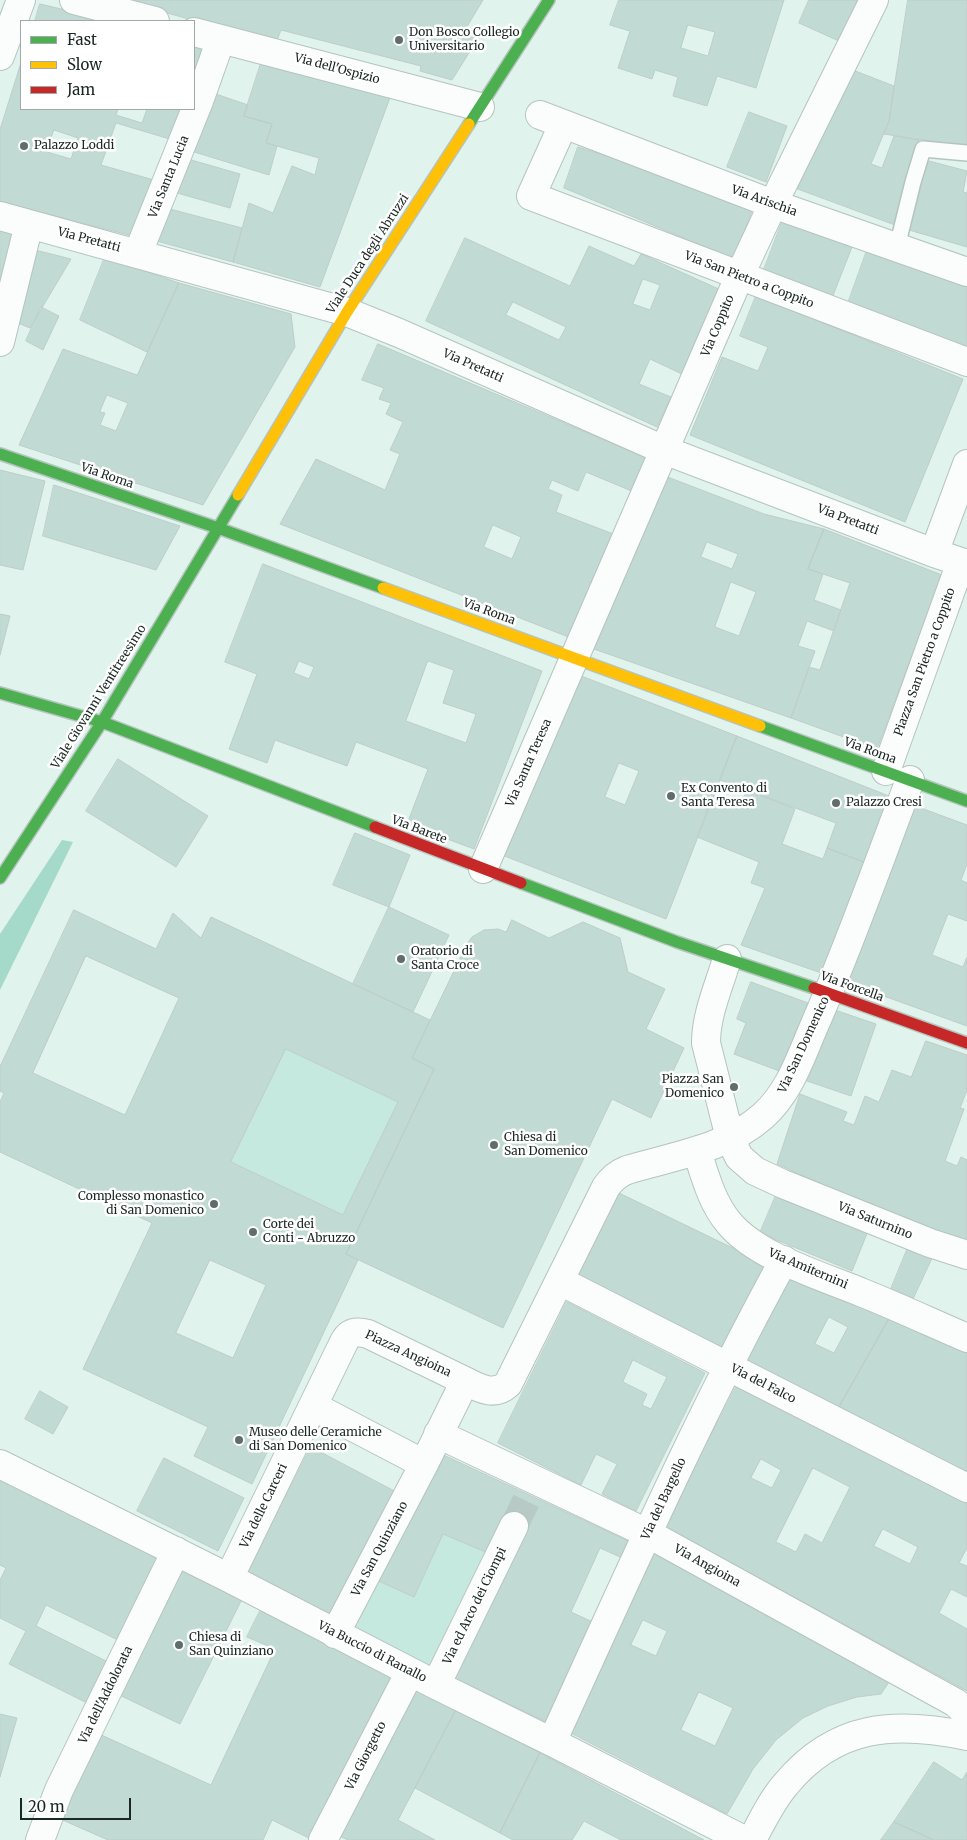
<!DOCTYPE html>
<style>
body{margin:0}
#map{position:relative;width:967px;height:1840px;overflow:hidden;background:#e0f3ed;font-family:Merriweather,serif}
canvas{display:block}
.legend{position:absolute;left:20px;top:20px;width:175px;height:90px;box-sizing:border-box;background:#fff;border:1px solid #a3a9a7;margin:0;padding:6px 9px;list-style:none;font-size:15px;color:#1a2723}
.legend li{display:flex;align-items:center;gap:10px;height:25px}
.legend b{width:25px;border:1px solid #a3a9a7}
.scale{position:absolute;left:20px;top:1798px;width:111px;height:22px;box-sizing:border-box;border:2px solid #1a2723;border-top:0;padding-left:6px;font-size:15px;line-height:18px;white-space:nowrap;color:#1a2723;-webkit-text-stroke:4px #fff;paint-order:stroke}
</style>
<div id="map">
<canvas width="967" height="1840"></canvas>
<ul class="legend">
<li><b style="height:6px;background:#4caf50"></b>Fast</li>
<li><b style="height:6px;background:#ffc107"></b>Slow</li>
<li><b style="height:6px;background:#c62828"></b>Jam</li>
</ul>
<div class="scale">20 m</div>
</div>
<script>
const ctx = document.querySelector('canvas').getContext('2d');
ctx.lineJoin = 'round';
function fillPath(path, color) {
  ctx.fillStyle = color;
  ctx.fill(path, 'evenodd');
}
function stroke(path, color, width, dash) {
  ctx.strokeStyle = color;
  ctx.lineWidth = width;
  ctx.lineCap = dash ? 'butt' : 'round';
  ctx.setLineDash(dash || []);
  ctx.stroke(path);
}
function write(font, color, halo, rows, align = 'center') {
  ctx.font = font + ' Merriweather,serif';
  ctx.lineWidth = 5;
  ctx.setLineDash([]);
  ctx.textBaseline = 'middle';
  ctx.strokeStyle = halo;
  ctx.fillStyle = color;
  for (const [text, x, y, turn = 0] of rows) {
    ctx.save();
    ctx.translate(x, y);
    ctx.rotate((+turn || 0) * Math.PI / 180);
    ctx.textAlign = isNaN(turn) ? turn : align;
    if (halo) ctx.strokeText(text, 0, 0);
    ctx.fillText(text, 0, 0);
    ctx.restore();
  }
}
fillPath(new Path2D(`
 M286,1049L398,1102L343,1215L231,1162Z
 M443,1534L488,1553L432,1670L349,1626L374,1579L414,1597Z`), '#c5e9de');
fillPath(new Path2D(`
 M62,840L73,842L0,990V934Z`), '#a5d9ca');
const building = new Path2D(`
 M121,0H483L465,30L479,37L452,80L420,71L421,66L281,30L276,43Z
 M619,0H784L756,88L717,76L707,106L673,96L678,77L655,70L652,79L618,68L630,31L610,25ZM688,25L715,32L708,56L681,48Z
 M809,0H860L841,42L799,23Z
 M908,0H967V147L884,134L889,121Z
 M40,4L113,21H35Z
 M194,40L209,43L194,96Z
 M263,57L391,95L320,287L233,262L249,203L273,213L292,166L315,175L319,158L266,143L272,124L244,116Z
 M21,63V109H118L116,115L142,123L147,109H188L173,140L116,123L101,165L154,180L133,236L0,202V130ZM54,130L78,138L71,159L47,152Z
 M850,69L894,86L889,121L871,164L882,168L894,136L919,140L905,183L895,225L795,188Z
 M210,92L248,105L244,116L272,124L266,143L277,146L269,175L191,151Z
 M749,112L787,126L766,182L727,167Z
 M578,147L755,203L734,259L564,188Z
 M188,159L240,174L230,208L177,193Z
 M925,160L967,171L963,192L967,193V247L909,230Z
 M166,208L242,228L233,262L153,240Z
 M784,217L854,242L832,298L763,272Z
 M0,225L22,231L0,313Z
 M465,238L570,286L589,246L634,266L641,254L721,290L682,374L650,359L639,384L671,397L657,427L426,321ZM643,279L660,285L650,310L633,304ZM513,302L566,327L559,340L506,315Z
 M870,242L967,277V349L847,306Z
 M31,249L71,259L30,328L11,320Z
 M105,257L179,283L147,352L80,320Z
 M179,283L291,314L295,347L203,505L19,445L63,349L137,375ZM107,395L128,403L116,431L100,425L105,413L100,412Z
 M756,296L963,379L905,522L690,435L722,357L758,371L768,347L740,336Z
 M41,307L59,316L43,350L26,341Z
 M378,344L649,459L634,492L586,472L578,491L552,480L548,489L562,495L556,512L616,535L571,638L280,524L316,459L385,490L400,454L390,450L403,422L386,414L391,403L379,399L384,388L362,380ZM493,525L521,537L512,559L484,547Z
 M0,470L45,481L23,570L0,565Z
 M665,476L764,514L824,529L808,569L823,574L814,600L841,610L834,631L807,621L798,646L815,651L791,718L591,648ZM707,542L738,554L732,569L701,557ZM731,582L756,592L739,636L715,627Z
 M54,485L180,526L156,570L43,536Z
 M824,529L942,575L877,749L791,718L809,667L820,670L850,583L808,569Z
 M263,564L542,671L474,849L407,824L428,769L356,742L347,766L275,740L267,763L229,749L257,674L225,662ZM299,661L314,667L309,679L294,673ZM428,661L454,670L443,703L476,714L466,743L406,721Z
 M0,614L10,616L0,655Z
 M576,674L737,736L666,919L502,855ZM619,763L639,771L625,805L605,797Z
 M737,736L894,798L869,864L827,848L836,823L720,780Z
 M118,759L208,816L176,867L86,811Z
 M747,790L795,809L782,844L823,859L827,848L869,864L827,975L741,945L765,888L751,883L759,862L697,837L714,794L741,804Z
 M910,804L967,825V864L961,880L967,883V921L948,914L932,955L963,967L967,957V1026L845,982Z
 M355,833L410,855L389,907L333,885Z
 M389,907L449,935L413,1012L353,984Z
 M74,910L156,949L173,913L201,938L211,917L430,1020L412,1058L434,1069L346,1254L358,1260L252,1484L194,1456L208,1427L83,1369L152,1223L0,1152V1102L4,1093L0,1091V1067ZM86,956L179,998L125,1115L33,1073ZM286,1049L398,1102L343,1215L231,1162ZM210,1260L266,1285L233,1358L176,1333Z
 M512,920L549,938L583,922L620,938L628,972L665,989L646,1029L684,1048L651,1118L612,1099L503,1328L346,1254L434,1069L412,1058L467,944L472,937L484,930L498,929L506,932Z
 M751,982L808,1003L782,1072L734,1054L746,1023L737,1019Z
 M829,1008L876,1024L851,1096L804,1080Z
 M926,1041L967,1055V1090L960,1108L964,1109L945,1161L957,1166L961,1157L967,1160V1242L899,1219L777,1164L800,1094L847,1112L843,1121L854,1125L865,1096L879,1102L892,1070L911,1077Z
 M617,1192L770,1266L728,1352L575,1278Z
 M777,1193L868,1231L852,1271L760,1233Z
 M909,1245L934,1254L913,1299L891,1289Z
 M789,1273L890,1317L838,1409L744,1360ZM829,1317L848,1327L834,1353L815,1344Z
 M567,1302L705,1373L636,1511L602,1494L617,1464L596,1454L581,1485L498,1443ZM633,1360L667,1377L651,1409L642,1405L647,1394L623,1382Z
 M890,1317L967,1353V1475L838,1409Z
 M736,1387L967,1504V1548L959,1563L967,1566V1597L951,1589L939,1613L967,1629V1691L665,1527ZM761,1459L781,1470L772,1488L751,1478ZM813,1468L850,1487L822,1543L805,1534L796,1552L776,1542ZM883,1529L918,1547L910,1564L874,1546Z
 M40,1391L68,1407L53,1434L25,1419Z
 M311,1447L402,1495L335,1618L248,1572Z
 M437,1452L637,1545L629,1561L600,1548L571,1612L597,1624L551,1724L452,1677L488,1553L443,1534L414,1597L374,1579Z
 M164,1458L244,1498L218,1551L137,1511Z
 M0,1479L161,1559L120,1641L46,1605L36,1626L110,1663L89,1704L9,1664L26,1631L0,1618V1580L6,1568L0,1565Z
 M653,1551L889,1682L881,1694L857,1697L828,1706L803,1718L776,1740L753,1769L727,1814L569,1732ZM643,1620L667,1631L656,1656L631,1645ZM699,1692L733,1708L715,1746L681,1730Z
 M178,1565L243,1597L180,1724L115,1693Z
 M262,1607L399,1678L313,1840L272,1820L263,1840H108L58,1818L97,1733L211,1785L275,1649L247,1637Z
 M411,1684L457,1708L398,1820L435,1840H348L333,1833Z
 M457,1708L540,1753L500,1833L415,1788Z
 M0,1714L17,1718L0,1777Z
 M540,1753L704,1840H621L584,1821L572,1840H513L500,1833Z
 M934,1762L962,1780L967,1772V1840H934L894,1822Z
 M894,1822L934,1840H881Z`);
fillPath(building, '#c1dad3');
stroke(building, '#becdc9', 1);
stroke(new Path2D(`
 M514,1526L529,1495`), '#b8cac5', 28, [28, 14]);
const lane = new Path2D(`
 M897,247L913,182L923,149L967,153`);
const street = new Path2D(`
 M74,0L155,21
 M194,32L480,107
 M0,56L21,0
 M540,115L773,204L967,272
 M563,125L531,196L967,362
 M0,216L347,312L399,333L664,450L934,553
 M138,253L199,101L221,39
 M0,342L29,224
 M886,771L961,562L934,553L967,464
 M483,869L739,277L773,204L874,0
 M727,959C719,986 706,1014 706,1043L730,1138L739,1157L755,1171L783,1184L930,1243L967,1255
 M697,1151C705,1176 712,1203 729,1223C757,1257 822,1276 863,1293C898,1307 932,1323 967,1338
 M560,1281L967,1488
 M465,1381C479,1388 494,1397 508,1384L606,1187C612,1179 617,1174 627,1170C673,1156 726,1149 763,1116C790,1092 801,1056 815,1024C850,944 879,861 910,780
 M438,1434L647,1533L956,1703L967,1714
 M0,1464L229,1578L436,1685L552,1742L744,1840
 M229,1578L344,1342C349,1332 357,1331 368,1334L465,1381L424,1464L313,1406
 M335,1634L424,1464
 M436,1685L514,1526
 M552,1742C626,1580 698,1417 784,1260
 M40,1840L59,1790L176,1551
 M323,1840L410,1672
 M752,1840C762,1821 772,1800 786,1784C836,1724 895,1721 967,1736`);
const fast = new Path2D(`
 M469,124L549,0
 M0,454L218,528L383,588
 M0,693L102,722L375,827
 M760,726L967,801
 M0,878L102,722L238,495
 M521,883L677,942L814,988`);
const slow = new Path2D(`
 M238,495L347,312L469,124
 M383,588L760,726`);
const jam = new Path2D(`
 M375,827L521,883
 M814,988L967,1043`);
stroke(lane, '#b5c4bf', 18);
stroke(street, '#b5c4bf', 30);
stroke(fast, '#b5c4bf', 14);
stroke(slow, '#b5c4bf', 14);
stroke(jam, '#b5c4bf', 14);
stroke(lane, '#fafdfc', 15);
stroke(street, '#fafdfc', 28);
stroke(fast, '#4caf50', 11);
stroke(slow, '#ffc107', 11);
stroke(jam, '#c62828', 11);
for (const [x, y, r, color] of [
 [399,40,5,"#5f6e6a"],
 [24,146,5,"#5f6e6a"],
 [671,796,5,"#5f6e6a"],
 [836,803,5,"#5f6e6a"],
 [401,959,5,"#5f6e6a"],
 [734,1087,5,"#5f6e6a"],
 [494,1145,5,"#5f6e6a"],
 [214,1204,5,"#5f6e6a"],
 [253,1232,5,"#5f6e6a"],
 [239,1440,5,"#5f6e6a"],
 [179,1645,5,"#5f6e6a"]
]) {
  const dot = new Path2D();
  dot.arc(x, y, r, 0, 2 * Math.PI);
  ctx.fillStyle = color;
  ctx.fill(dot);
  stroke(dot, '#fff', 2);
}
write('12px', '#1a2723', '#fff', [
 ["Don Bosco Collegio",409,33],
 ["Universitario",409,47],
 ["Palazzo Loddi",34,146],
 ["Ex Convento di",681,789],
 ["Santa Teresa",681,803],
 ["Palazzo Cresi",846,803],
 ["Oratorio di",411,952],
 ["Santa Croce",411,966],
 ["Piazza San",724,1080,"right"],
 ["Domenico",724,1094,"right"],
 ["Chiesa di",504,1138],
 ["San Domenico",504,1152],
 ["Complesso monastico",204,1197,"right"],
 ["di San Domenico",204,1211,"right"],
 ["Corte dei",263,1225],
 ["Conti - Abruzzo",263,1239],
 ["Museo delle Ceramiche",249,1433],
 ["di San Domenico",249,1447],
 ["Chiesa di",189,1638],
 ["San Quinziano",189,1652]
], 'left');
write('12px', '#1a2723', '#fff', [
 ["Via dell'Ospizio",337,69,15],
 ["Via Santa Lucia",169,177,-68],
 ["Via Arischia",764,201,20],
 ["Via Pretatti",89,240,15],
 ["Viale Duca degli Abruzzi",368,254,-57],
 ["Via San Pietro a Coppito",749,280,21],
 ["Via Coppito",718,326,-67],
 ["Via Pretatti",473,366,24],
 ["Via Roma",107,476,19],
 ["Via Pretatti",848,520,21],
 ["Via Roma",489,612,20],
 ["Piazza San Pietro a Coppito",925,662,-70],
 ["Viale Giovanni Ventitreesimo",99,697,-58],
 ["Via Roma",870,751,20],
 ["Via Santa Teresa",529,763,-66],
 ["Via Barete",419,830,21],
 ["Via Forcella",852,987,20],
 ["Via San Domenico",804,1045,-65],
 ["Via Saturnino",875,1221,22],
 ["Via Amiternini",808,1269,23],
 ["Piazza Angioina",408,1354,25],
 ["Via del Falco",763,1384,27],
 ["Via del Bargello",664,1499,-65],
 ["Via delle Carceri",264,1506,-64],
 ["Via San Quinziano",380,1549,-62],
 ["Via Angioina",707,1566,29],
 ["Via ed Arco dei Ciompi",475,1606,-64],
 ["Via Buccio di Ranallo",372,1652,27],
 ["Via dell'Addolorata",106,1695,-64],
 ["Via Giorgetto",366,1756,-63]
]);
</script>
